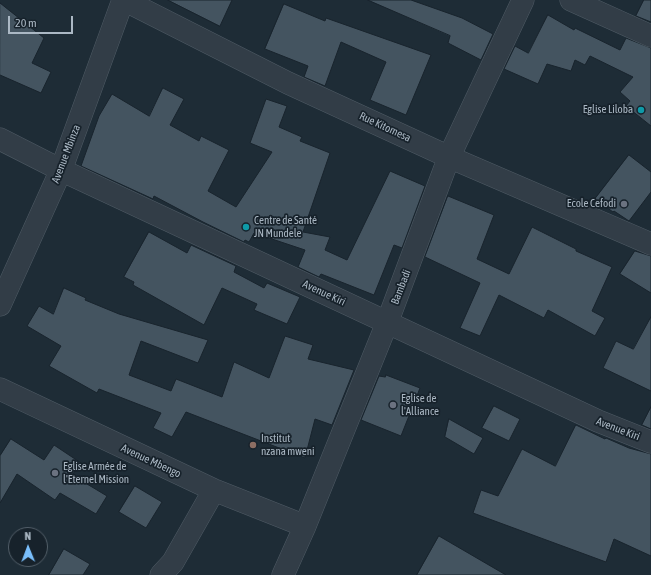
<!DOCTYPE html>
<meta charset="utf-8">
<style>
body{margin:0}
#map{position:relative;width:651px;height:575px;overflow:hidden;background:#1e2c36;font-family:"Asap Condensed",sans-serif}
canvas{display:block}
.north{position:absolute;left:8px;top:527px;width:40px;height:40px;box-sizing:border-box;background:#17222b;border:1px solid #525e68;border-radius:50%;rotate:359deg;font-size:11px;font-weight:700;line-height:16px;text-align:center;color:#abb8c4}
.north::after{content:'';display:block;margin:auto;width:14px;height:18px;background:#79befb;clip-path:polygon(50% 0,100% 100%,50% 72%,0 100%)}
.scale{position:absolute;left:8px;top:16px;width:65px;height:18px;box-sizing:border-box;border:2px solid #abb8c4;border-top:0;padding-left:5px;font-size:12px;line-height:14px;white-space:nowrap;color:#abb8c4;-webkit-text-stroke:3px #17222b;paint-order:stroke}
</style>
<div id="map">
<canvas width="651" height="575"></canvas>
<div class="north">N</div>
<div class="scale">20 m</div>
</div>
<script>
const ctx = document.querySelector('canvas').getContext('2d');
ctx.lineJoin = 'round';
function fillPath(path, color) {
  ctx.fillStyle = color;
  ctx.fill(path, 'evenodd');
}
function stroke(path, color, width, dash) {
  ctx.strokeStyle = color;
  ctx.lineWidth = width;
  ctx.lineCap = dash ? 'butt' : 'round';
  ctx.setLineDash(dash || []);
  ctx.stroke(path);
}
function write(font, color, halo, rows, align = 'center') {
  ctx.font = font + ' "Asap Condensed",sans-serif';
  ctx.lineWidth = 3.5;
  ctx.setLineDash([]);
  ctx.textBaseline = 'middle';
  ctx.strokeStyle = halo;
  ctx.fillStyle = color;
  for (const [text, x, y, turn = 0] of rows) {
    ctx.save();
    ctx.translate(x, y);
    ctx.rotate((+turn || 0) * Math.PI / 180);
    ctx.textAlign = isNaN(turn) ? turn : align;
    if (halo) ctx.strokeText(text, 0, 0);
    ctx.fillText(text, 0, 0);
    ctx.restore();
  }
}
const building = new Path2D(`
 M168,0H232L220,26Z
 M368,0H411L462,18L493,34L481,60L448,43L450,36Z
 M644,0H651V22L636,16Z
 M0,3L44,38L32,63L51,72L41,93L0,75Z
 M284,4L325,21L326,18L431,55L406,115L370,100L386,62L341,42L325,86L304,77L308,66L265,49Z
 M548,15L574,30L575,28L620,50L626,38L651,48V126L626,106L630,101L620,92L633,77L590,56L585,65L575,60L571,71L547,64L538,84L504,69L515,46L528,53Z
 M163,88L184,99L170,125L199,141L201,136L229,150L208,191L236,207L272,152L250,143L266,99L287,106L279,127L302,137L300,141L330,153L303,232L330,237L325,250L347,260L390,171L425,186L402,248L394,245L374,295L321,274L319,277L298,267L305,250L254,233L249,242L245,240L244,242L203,222L154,196L153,199L81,166L99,116L112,94L149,116Z
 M629,155L651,172V192L629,221L614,211L613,212L595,199Z
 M448,196L494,215L477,259L509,274L532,227L576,249V251L612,267L592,311L605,318L595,336L548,310L544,318L499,295L480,336L460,328L480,283L425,257Z
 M149,232L187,253L191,245L236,266L234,272L264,288L267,283L300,297L287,324L254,310L257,304L222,288L204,325L133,285L134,282L124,277Z
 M635,251L651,256V293L620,274Z
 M64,288L86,298L85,300L119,314L208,340L198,363L141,341L129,375L171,391L176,379L222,397L234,362L269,378L285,336L313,345L308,359L354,370L332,425L315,419L305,458L186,412L172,437L153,428L161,413L99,389L97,393L49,366L61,346L27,326L39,306L53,314Z
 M651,317V391L603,368L616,341L633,349Z
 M386,375L420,388L401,436L361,420L379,376L385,377Z
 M494,406L520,419L509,441L482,428Z
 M651,407V429L642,425Z
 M449,419L483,438L474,454L445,437Z
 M576,425L605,439L606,438L629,448L651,454V556L614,539L606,562L473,513L481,490L498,496L522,449L555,466Z
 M11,439L44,460L54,445L81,463L72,475L107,496L96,514L60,493L55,500L17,474L0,503V456Z
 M135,486L162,502L146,528L119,512Z
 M439,536L506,575H417Z
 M64,549L90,564L83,575H49Z`);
fillPath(building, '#445460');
stroke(building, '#19242d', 1);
const minor = new Path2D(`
 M124,0L288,83L449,157L651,244
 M571,0L651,36
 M0,139L61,170L598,421L651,442
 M0,305L61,170L123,0
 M0,389L214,490L305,526
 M161,575L173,562L214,490
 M283,575L305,526L387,323L449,157L523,0`);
stroke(minor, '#4f5b65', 23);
stroke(minor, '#323d47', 22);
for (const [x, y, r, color] of [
 [641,110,4,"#0f9aa8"],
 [624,204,4,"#6b7280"],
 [246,227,4,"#0f9aa8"],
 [393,405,4,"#6b7280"],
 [253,445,4,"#8d6e63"],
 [55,473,4,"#6b7280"]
]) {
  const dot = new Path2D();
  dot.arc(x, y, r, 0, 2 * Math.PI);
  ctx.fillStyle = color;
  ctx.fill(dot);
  stroke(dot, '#17222b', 1.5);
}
write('11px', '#abb8c4', '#17222b', [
 ["Eglise Liloba",633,110,"right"],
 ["Ecole Cefodi",616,204,"right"],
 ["Centre de Santé",254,221],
 ["JN Mundele",254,234],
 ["Eglise de",401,399],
 ["l'Alliance",401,412],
 ["Institut",261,439],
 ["nzana mweni",261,452],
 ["Eglise Armée de",63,467],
 ["l'Eternel Mission",63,480]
], 'left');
write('11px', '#abb8c4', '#17222b', [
 ["Rue Kitomesa",385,127,25],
 ["Avenue Mbinza",66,154,-69],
 ["Bambadi",401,287,-69],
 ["Avenue Kiri",324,293,25],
 ["Avenue Kiri",618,429,21],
 ["Avenue Mbengo",151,461,25]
]);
</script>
